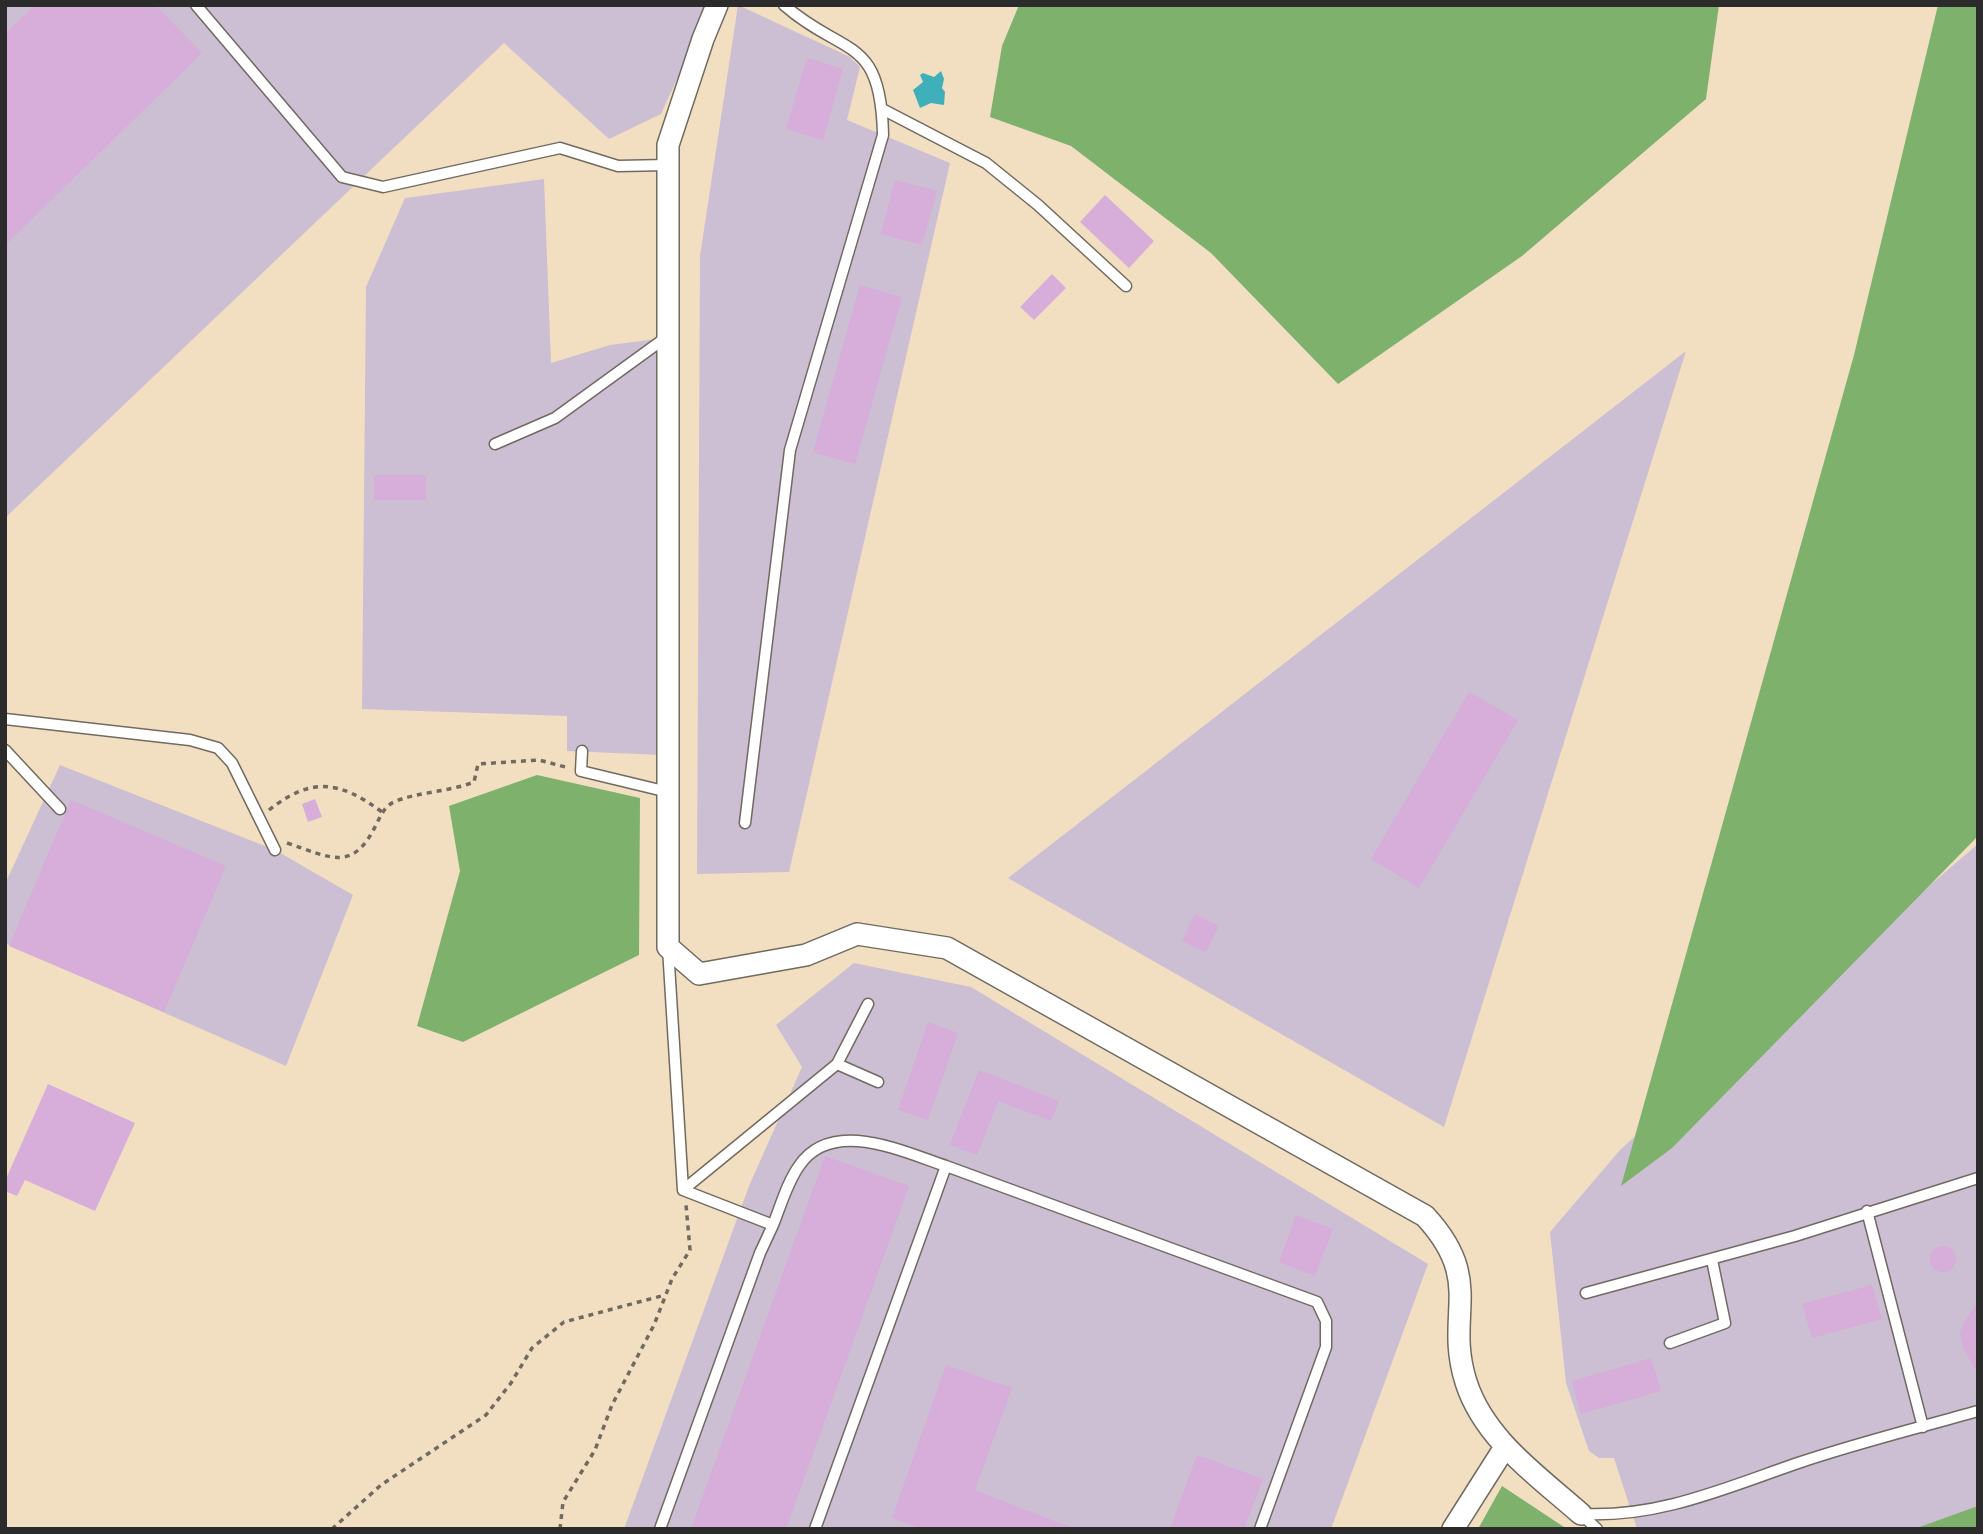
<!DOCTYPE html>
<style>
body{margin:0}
#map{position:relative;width:1983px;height:1534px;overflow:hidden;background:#f2dfc1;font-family:"Shantell Sans",sans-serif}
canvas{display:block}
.frame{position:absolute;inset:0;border:7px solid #2b2b2b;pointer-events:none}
</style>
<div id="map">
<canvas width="1983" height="1534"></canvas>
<div class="frame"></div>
</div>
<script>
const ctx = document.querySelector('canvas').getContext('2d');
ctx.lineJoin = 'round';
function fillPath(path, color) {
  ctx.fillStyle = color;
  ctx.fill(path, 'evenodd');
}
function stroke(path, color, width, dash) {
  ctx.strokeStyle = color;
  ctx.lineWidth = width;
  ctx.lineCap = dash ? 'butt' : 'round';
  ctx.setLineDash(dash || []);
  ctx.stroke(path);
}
fillPath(new Path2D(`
 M5,5H711L661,114L609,139L504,43L5,518Z
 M738,5L850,57L860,67L847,120L950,163L789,872L697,874L700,256Z
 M544,179L551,363L610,345L657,339L663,755L567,751V716L362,709L366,287L405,198Z
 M1686,351L1444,1127L1008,878Z
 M60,765L275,850L353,895L286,1066L5,943V884Z
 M1978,844V1529H1637L1614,1458H1599L1589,1451L1566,1383L1550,1232L1620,1150L1875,920L1909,903Z
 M854,963L971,987L1428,1264L1331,1529H624L749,1186L802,1067L776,1025Z`), '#ccbed3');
fillPath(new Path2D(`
 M1019,5H1719L1706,99L1522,256L1338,384L1211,253L1071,146L990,117L1002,46Z
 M1938,5H1978V836L1672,1148L1621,1186L1854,355Z
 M537,775L640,798L639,955L463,1042L417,1026L460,871L449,806Z
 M1502,1486L1567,1529H1478Z
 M1978,1506V1529H1914Z`), '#7db16c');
fillPath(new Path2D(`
 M941,71L944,79L942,88L945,92L944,105L931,103L920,108L913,90L923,82L920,75L923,73L934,77Z`), '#3fb0b9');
fillPath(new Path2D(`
 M35,5H155L202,53L5,245V34Z
 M807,58L843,69L823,140L786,129Z
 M895,180L937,191L922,245L881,234Z
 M1105,195L1154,241L1129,268L1080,222Z
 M1052,274L1066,288L1034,320L1020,307Z
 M860,285L902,297L855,464L813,452Z
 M374,475H426V500H374Z
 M1469,692L1518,720L1419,888L1371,859Z
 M315,799L322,817L308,822L302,804Z
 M71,800L226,866L164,1012L9,946Z
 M1195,914L1219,926L1206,952L1182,941Z
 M928,1022L958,1033L928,1120L898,1110Z
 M979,1070L1059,1101L1051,1121L998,1101L977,1155L950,1145Z
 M48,1084L135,1123L95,1211L25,1180L17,1196L5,1191V1181Z
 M825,1156L909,1186L786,1529H691Z
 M1296,1215L1333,1229L1315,1276L1279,1262Z
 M1930 1259a13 13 0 1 1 26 0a13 13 0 1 1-26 0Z
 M1872,1285L1882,1319L1812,1338L1802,1304Z
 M1978,1302V1372L1963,1349L1960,1334L1963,1324Z
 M1651,1358L1661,1391L1581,1414L1572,1381Z
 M946,1365L1012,1388L975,1490L1075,1529H922L892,1518Z
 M1197,1455L1263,1479L1244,1529H1170Z`), '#d7adda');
const lane = new Path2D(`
 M196,5L342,177L383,187L560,148L618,166L668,165
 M882,109L986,163L1038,205L1126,286
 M495,444L555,418L668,336
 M5,719L190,740L218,748L232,763L275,850
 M5,750L60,809
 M582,751L581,771L668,792
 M745,823L790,450L883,135C881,34 843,57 784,5
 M668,948L683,1190L773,1225C781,1205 787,1183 799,1166C832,1117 903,1152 946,1166L815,1529
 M837,1064L878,1082
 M946,1166L1317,1302L1326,1321V1347L1260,1529
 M683,1190L837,1064L868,1004
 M1867,1211L1923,1427
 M1586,1293L1795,1236L1978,1178
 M1670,1343L1725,1323L1712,1260
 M1581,1514C1659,1518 1725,1488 1798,1463C1857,1443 1918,1428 1978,1411
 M1581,1514L1597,1529
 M660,1529L760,1253L773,1225`);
const street = new Path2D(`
 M717,5L703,39L668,145V947L699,974L806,955L857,934L947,948L1425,1216C1486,1282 1444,1313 1466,1382C1484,1439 1538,1476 1581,1514
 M1453,1529L1505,1447`);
stroke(lane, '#716a60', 13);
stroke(street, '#716a60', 24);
stroke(new Path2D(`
 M269,810C312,776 340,781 382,812
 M287,843C332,858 353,873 377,823C381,815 385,806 394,802C416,792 449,792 474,782L478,764L539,760L569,768
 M332,1529L381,1485L486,1415L511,1383L532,1348L564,1322L665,1295
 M560,1529L563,1502L595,1450L612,1405L654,1325L672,1279L690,1250L686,1205`), '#716a60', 3.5, [5, 5]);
stroke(lane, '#fff', 10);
stroke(street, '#fff', 21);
</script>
